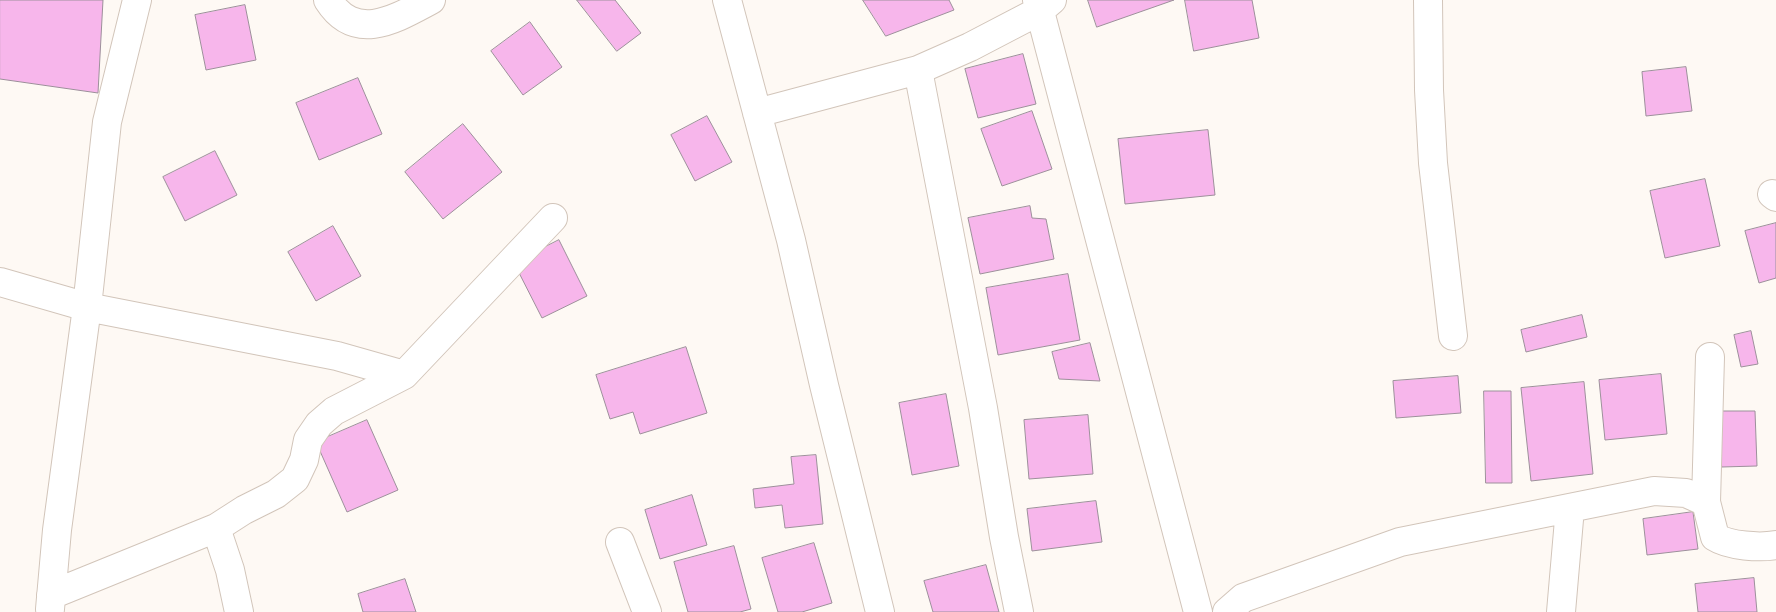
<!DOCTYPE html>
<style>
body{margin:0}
canvas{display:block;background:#fef9f4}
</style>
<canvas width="1776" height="612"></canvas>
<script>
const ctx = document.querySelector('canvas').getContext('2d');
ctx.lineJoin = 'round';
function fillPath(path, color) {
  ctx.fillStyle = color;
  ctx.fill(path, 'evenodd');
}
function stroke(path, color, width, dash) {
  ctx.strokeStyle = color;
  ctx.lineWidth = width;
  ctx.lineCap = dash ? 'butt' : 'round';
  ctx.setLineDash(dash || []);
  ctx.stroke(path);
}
const building = new Path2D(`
 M0,0H103L98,93L0,79Z
 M577,0H615L641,33L617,51Z
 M863,0H949L954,10L886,36Z
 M1088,0H1174L1097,27Z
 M1185,0H1252L1259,38L1194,51Z
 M245,5L256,60L206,70L195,15Z
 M530,22L562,67L523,95L491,51Z
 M1023,54L1036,104L978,118L965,69Z
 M1686,67L1692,111L1646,116L1642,72Z
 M358,78L382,134L319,160L296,103Z
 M1032,111L1052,169L1002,186L981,129Z
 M707,116L732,162L695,181L671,135Z
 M463,124L502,172L443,219L405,172Z
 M1208,130L1215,195L1125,204L1118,139Z
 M215,151L237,195L185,221L163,177Z
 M1705,179L1720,246L1665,258L1650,191Z
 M1030,206L1032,218L1046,219L1054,259L980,274L968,218Z
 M1776,223V278L1759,283L1745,231Z
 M333,226L361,276L316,301L288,252Z
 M559,240L587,296L542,318L514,263Z
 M1068,274L1080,340L998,355L986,288Z
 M1582,315L1587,337L1526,352L1521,330Z
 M1751,331L1758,364L1741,367L1734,335Z
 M1090,343L1100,381L1059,379L1052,352Z
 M686,347L707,413L640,434L633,412L610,419L596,375Z
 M1661,374L1667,434L1605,440L1599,380Z
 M1458,376L1461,413L1396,418L1393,381Z
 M1584,382L1593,474L1531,481L1521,388Z
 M1484,391H1511L1512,483H1486Z
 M946,394L959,466L912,475L899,403Z
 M1720,411H1755L1757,466L1722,467Z
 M1088,415L1093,474L1029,479L1024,420Z
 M367,420L398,490L347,512L316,442Z
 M816,455L823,524L785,528L782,505L755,508L753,489L794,484L791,457Z
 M692,495L707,545L660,559L645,510Z
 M1096,501L1102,542L1032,551L1027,509Z
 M1693,512L1698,549L1647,555L1643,519Z
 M814,543L832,603L802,612H778L762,558Z
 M734,546L751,609L740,612H688L674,562Z
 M986,565L999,612H933L924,581Z
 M1754,578L1757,612H1698L1695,584Z
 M405,579L416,612H363L358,594Z`);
fillPath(building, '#f7b6eb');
stroke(building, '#9d909b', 1);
const minor = new Path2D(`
 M328,0C356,44 397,18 431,0
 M727,0L791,240L824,385L880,612
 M1037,0L1198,612
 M1428,0L1429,90L1433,163L1453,336
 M918,70L983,408L1004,537L1019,612
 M757,113L918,70L970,47L1039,11L1052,0
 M1772,194L1776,197
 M0,282L87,307L337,356L404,375
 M1710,357L1706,502L1715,537C1729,546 1760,548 1776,545
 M216,528L230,570L239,612
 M620,542L647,612
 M51,595L216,528L244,510L276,494L295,479L304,460L308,440L319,424L334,411L404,375L553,218
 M50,609L57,530L87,307L107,122L137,0
 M1227,612L1243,598L1400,542L1654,491L1686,493L1706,502
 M1561,612L1570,508`);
stroke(minor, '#d2c5ba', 30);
stroke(minor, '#fff', 28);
</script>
